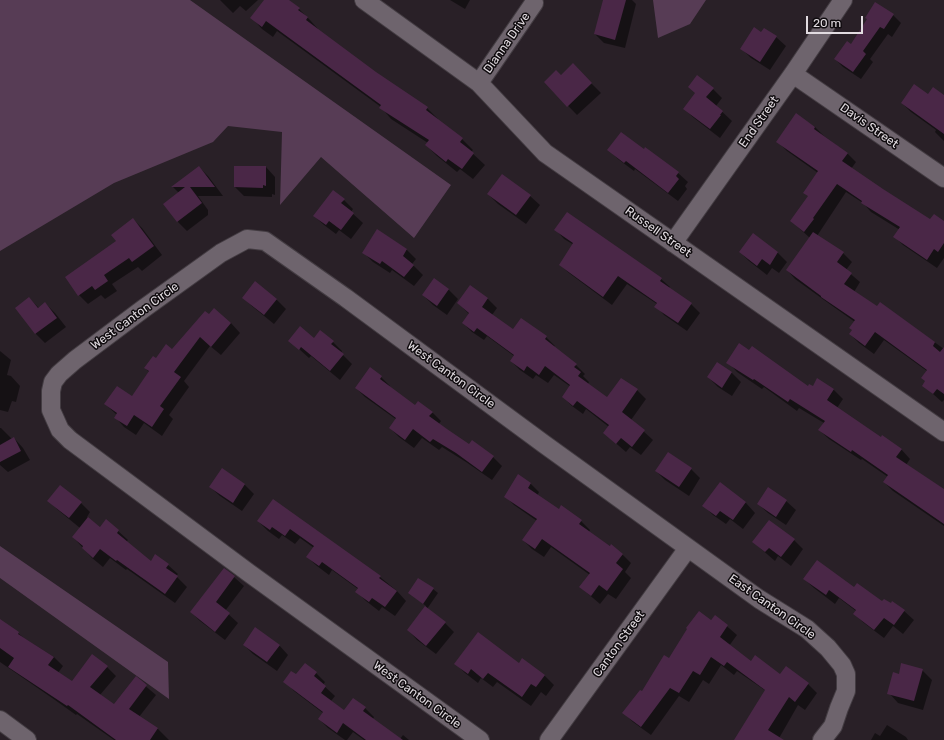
<!DOCTYPE html>
<style>
body{margin:0}
#map{position:relative;width:944px;height:740px;overflow:hidden;background:#292027;font-family:Rubik,sans-serif}
canvas{display:block}
.scale{position:absolute;left:806px;top:16px;width:57px;height:18px;box-sizing:border-box;border:2px solid #e1dbe0;border-top:0;padding-left:5px;font-size:12px;line-height:14px;white-space:nowrap;color:#e1dbe0;-webkit-text-stroke:3px #0f0b0e;paint-order:stroke}
</style>
<div id="map">
<canvas width="944" height="740"></canvas>
<div class="scale">20 m</div>
</div>
<script>
const ctx = document.querySelector('canvas').getContext('2d');
ctx.lineJoin = 'round';
function fillPath(path, color) {
  ctx.fillStyle = color;
  ctx.fill(path, 'evenodd');
}
function stroke(path, color, width, dash) {
  ctx.strokeStyle = color;
  ctx.lineWidth = width;
  ctx.lineCap = dash ? 'butt' : 'round';
  ctx.setLineDash(dash || []);
  ctx.stroke(path);
}
function write(font, color, halo, rows, align = 'center') {
  ctx.font = font + ' Rubik,sans-serif';
  ctx.lineWidth = 3;
  ctx.setLineDash([]);
  ctx.textBaseline = 'middle';
  ctx.strokeStyle = halo;
  ctx.fillStyle = color;
  for (const [text, x, y, turn = 0] of rows) {
    ctx.save();
    ctx.translate(x, y);
    ctx.rotate((+turn || 0) * Math.PI / 180);
    ctx.textAlign = isNaN(turn) ? turn : align;
    if (halo) ctx.strokeText(text, 0, 0);
    ctx.fillText(text, 0, 0);
    ctx.restore();
  }
}
fillPath(new Path2D(`
 M0,0H190L451,185L414,238L321,157L280,205L282,132L228,126L213,142L114,183L0,251Z
 M653,0H706L690,24L658,38Z
 M0,546L168,662L169,699L0,578Z`), '#573c55');
fillPath(new Path2D(`
 M220,0H258L246,11L240,6L233,13Z
 M265,0H287L299,9L310,20L318,29L317,30L376,73L427,108L438,119L437,120L462,139L473,150L471,152L485,165L473,179L460,169L457,172L437,156L426,145L428,143L391,119L381,107L277,31L273,37L262,29L252,18Z
 M450,0H470L465,9Z
 M604,0H632L636,4L625,48L604,43L595,34Z
 M893,15L901,23L892,37L888,34L870,59L873,62L861,79L843,67L835,59L851,45Z
 M762,33L776,37L786,46L770,70L751,58L742,49Z
 M573,65L601,93L577,115L545,82L561,77Z
 M713,89L722,98L716,106L732,121L720,138L694,118L684,109Z
 M944,94V141L935,132L936,130L911,112L902,103L928,95L943,96Z
 M796,115L815,127L824,136L847,153L856,162L851,169L930,220L944,222V258L937,268L903,245L894,236L900,230L871,212L863,203L846,192L817,236L843,253L852,262L846,270L860,282L854,292L877,308L880,303L944,349V400L942,402L923,385L926,382L927,371L884,340L874,354L859,343L850,334L853,330L855,322L831,305L795,279L787,270L810,238L791,221L809,197L818,173L787,151L778,142Z
 M645,148L678,173L688,182L685,186L687,189L678,201L635,169L634,171L618,159L609,150H644Z
 M199,167L208,176L223,196H198L208,210V215L187,231L178,222L164,204L179,193L173,187Z
 M266,167L275,177V195L272,194V197L244,196L235,187Z
 M488,194L530,196L540,205L526,224L498,204Z
 M344,200L353,209L351,212L363,223L351,239L339,230L336,234L324,225L314,216Z
 M133,219L142,228L162,255L142,271L138,267L112,284L117,291L105,299L101,295L88,304L79,295Z
 M556,230L661,279L670,287L669,288L691,304L700,313L687,331L664,315L656,306L657,304L627,284L612,305L569,273L560,265L574,245L564,239Z
 M378,231L407,250L416,259L412,264L423,275L414,286L392,270L390,273L373,262L364,253Z
 M753,234L778,253L787,262L779,273L772,268L767,275L749,261L740,252Z
 M434,280L449,290L458,299L447,315L433,305L423,295Z
 M470,287L488,299L497,308L492,315L513,330L546,337L555,346L554,347L576,365L585,374L583,376L589,382L588,384L608,399L637,390L646,399L631,420L653,440L641,455L630,447L626,452L604,433L609,427L586,409L583,414L572,406L563,397L571,387L554,375L548,383L536,375L533,379L520,370L511,361L514,356L487,336L484,340L472,332L463,323L469,314L458,303Z
 M29,298L39,308L45,303L55,313L66,327L45,343L36,334L16,308Z
 M243,298L276,299L286,309L274,324L253,307Z
 M209,316L231,323L240,333L221,355L210,346L184,381L189,387L169,415L173,419L162,436L144,423L136,435L124,427L115,417L117,415L105,404L132,397L149,372L145,368L173,350Z
 M314,339L333,342L342,351L341,353L352,364L340,380L311,356L309,358L289,340Z
 M0,351L11,360L7,375L11,376L20,386L16,402L12,401L8,412L0,410Z
 M728,362L809,387L833,389L843,399L837,408L881,438L901,449L910,459L906,465L944,491V526L893,491L884,482L888,477L862,459L861,460L829,439L819,430L824,423L799,408L797,411L764,387L762,389L737,372Z
 M717,364L732,373L741,382L732,396L718,387L708,377Z
 M381,377L390,386L389,387L415,406L432,412L441,421L439,424L469,445L472,441L493,457L502,466L492,480L466,462L442,447L439,450L422,438L414,448L399,437L390,428L397,420L365,397L356,388Z
 M0,428H1L12,439L14,438L23,448L30,460L8,472L0,465Z
 M691,469L700,478L689,496L665,480L656,471Z
 M222,470L245,485L254,494L242,511L220,496L210,487Z
 M530,483L539,492L537,496L559,510L561,507L581,521L590,530L589,532L622,554L631,563L625,572L631,578L616,599L608,594L600,604L580,587L590,575L551,547L544,557L532,549L523,540L537,521L514,505L505,496Z
 M720,484L746,503L755,513L743,529L730,519L726,524L713,515L704,506Z
 M49,501L81,503L90,512L87,517L101,528L107,521L128,540L126,542L151,562L168,565L178,574L176,576L187,587L175,603L127,569L126,570L110,558L103,567L92,558L73,537L80,528L58,510Z
 M273,501L380,577L397,591L406,601L395,616L382,607L379,611L366,601L357,592L358,589L332,570L329,575L317,566L307,557L314,548L300,538L295,544L282,535L279,539L268,531L258,521Z
 M786,501L796,510L786,525L768,513L758,504Z
 M794,540L803,549L791,566L778,556L775,561L753,542Z
 M225,569L244,586L225,611L238,623L225,640L200,621L191,612Z
 M804,579L854,588L882,603L904,611L914,620L903,634L893,626L884,638L864,623L854,614L856,611L839,598L835,604L814,588Z
 M433,589L438,593L427,609L445,623L454,632L436,654L417,640L408,630L426,606L409,593Z
 M715,616L737,635L729,646L751,662L780,676L808,684L817,693L805,710L798,705L778,740H749L766,691L737,671L734,675L721,665L709,684L703,680L689,702L679,696L651,735L633,722L624,713L669,660Z
 M0,626L18,633L24,638L54,657L63,666L58,673L72,682L107,667L116,676L100,695L114,705L136,678L156,695L139,717L158,729L169,740H114L77,714L76,715L55,700L0,662Z
 M244,645H279L288,655L277,671L253,654Z
 M456,664L544,675L554,685L546,696L541,692L531,706L497,682L493,687L481,678L478,683L465,673Z
 M922,670L932,680L923,710L898,703L889,693L899,675Z
 M316,673L325,682L323,685L335,696L331,701L345,711L365,708L374,717L373,719L400,739L403,735L409,740H364L353,732L347,740H345L328,728L319,719L323,713L294,691L285,681L296,676Z
 M887,725L906,737L908,740H871L875,733L880,736Z`), '#0007');
fillPath(new Path2D(`
 M264,0H289L300,8L298,10L308,17L306,20L376,72L428,107L426,110L463,138L460,142L474,153L462,169L448,159L446,162L425,145L429,140L379,108L381,105L266,21L262,27L250,18Z
 M603,0H626L615,40L594,34Z
 M875,2L894,14L884,29L880,27L863,51L866,54L853,72L834,59L847,41L851,44L867,19L865,18Z
 M754,27L761,32L764,28L777,36L760,62L740,49Z
 M573,63L592,83L567,107L544,82L556,70L561,75Z
 M697,75L714,88L706,97L723,111L720,115H721L710,129L683,109L695,93L688,87Z
 M914,84L928,94L933,87L944,95V134L901,103Z
 M796,113L815,127L814,129L848,153L842,161L883,189L930,219L934,214L944,221V243L938,252L934,249L927,260L893,237L900,227L861,203L862,201L837,184L813,218L814,219L804,232L790,221L808,196L803,193L818,171L776,142Z
 M621,132L644,149L645,147L679,172L676,176L679,179L668,193L626,161L624,163L607,150Z
 M199,166L215,187H190L202,203L177,222L163,204L185,187H171Z
 M234,166H266V186L263,185V188L234,187Z
 M502,174L531,195L516,215L487,194Z
 M333,190L345,199L341,203L354,213L341,230L329,221L326,225L313,216Z
 M567,212L662,278L660,281L692,303L678,323L654,307L657,303L618,276L603,297L559,265L573,243L554,230Z
 M133,218L154,246L132,262L129,258L104,275L108,281L95,290L92,286L78,296L65,277L116,241L111,235Z
 M377,229L407,249L403,256L414,265L404,277L382,261L380,264L362,253Z
 M813,232L844,252L837,262L852,273L844,284L877,306L880,302L935,342L933,346L940,352L944,347V394L937,389L933,394L922,386L925,381L921,378L927,370L875,332L865,346L849,334L852,330L849,328L855,320L821,297V296L786,270Z
 M753,233L778,252L770,265L762,259L757,266L739,252Z
 M434,278L449,289L437,306L422,295Z
 M255,281L277,299L264,315L242,298Z
 M470,285L488,298L482,307L513,329L521,318L547,336L545,339L577,364L574,367L581,372L578,376L607,397L621,378L638,389L622,412L645,430L632,447L621,438L616,444L603,433L609,425L577,401L573,406L562,397L570,385L545,366L539,375L527,366L524,371L510,361L514,355L477,328L474,332L462,323L469,313L457,303Z
 M29,297L38,308L45,302L57,318L35,334L15,308Z
 M214,308L231,323L211,347L200,337L174,372L181,377L160,406L164,409L152,427L134,415L127,426L114,418L117,413L104,404L117,386L132,396L149,371L144,368L153,356L156,358L166,344L172,349L205,311L209,314Z
 M300,326L314,338L320,330L334,341L331,344L344,354L330,371L301,347L299,350L288,341Z
 M739,343L749,350L752,346L808,386L809,384L813,386L817,378L834,389L827,400L881,437L882,435L902,449L896,457L944,489V524L883,482L888,475L852,450L851,452L818,430L825,421L790,399L788,402L754,379L753,380L726,363Z
 M717,362L732,372L722,388L707,377Z
 M370,367L382,376L380,379L415,405L418,401L433,412L429,416L447,429L469,444L472,440L494,456L482,472L456,453L433,439L430,442L413,429L405,440L389,428L396,418L355,388Z
 M14,437L21,451L0,462V445Z
 M668,452L692,468L679,487L655,471Z
 M222,468L245,484L233,503L209,487Z
 M518,474L531,483L528,488L559,509L561,505L582,520L579,524L610,546L611,544L623,554L616,563L623,569L607,591L599,585L591,596L579,587L590,573L542,539L535,549L522,540L537,519L504,497Z
 M720,482L746,502L733,520L720,511L716,516L702,506Z
 M60,485L82,502L69,518L47,501Z
 M768,487L787,500L776,517L757,504Z
 M273,499L381,576L379,578L397,591L385,607L372,598L369,602L355,592L358,588L322,562L319,566L306,557L314,546L290,529L285,536L272,527L270,530L257,521Z
 M88,517L100,527L106,519L119,530L117,533L151,561L155,554L169,564L166,568L178,576L165,594L117,560L116,561L100,549L93,558L82,548L83,546L72,537Z
 M769,520L795,539L781,557L769,548L765,552L752,542Z
 M817,560L854,587L857,583L882,601L884,599L891,603L892,601L905,610L894,625L884,618L874,630L853,614L856,610L829,590L826,595L803,579Z
 M224,568L235,576L216,602L230,613L215,632L190,612Z
 M418,578L434,588L423,604L408,593Z
 M425,606L446,622L426,646L407,630Z
 M699,611L711,620L715,615L728,625L720,637L751,661L755,655L780,674L786,666L809,683L795,702L789,697L768,730L784,740H734L765,690L727,662L724,666L711,657L700,675L693,671L679,693L670,688L641,727L622,713L640,690L642,691L664,655L669,658L687,629L686,628Z
 M0,619L19,632L18,634L54,657L48,665L72,681L92,654L108,666L90,687L114,704L136,676L147,685L129,709L158,728L150,740H116L68,705L67,706L8,667L14,658L0,648Z
 M255,627L280,645L267,662L243,645Z
 M478,632L519,663L522,658L545,675L536,687L531,684L522,697L488,673L483,679L471,669L468,674L454,664Z
 M305,663L317,672L314,676L326,686L321,693L344,710L353,698L366,707L363,711L403,740H366L343,723L337,733L318,719L323,712L283,682L291,671L296,674Z
 M901,663L923,669L914,701L887,694L893,672L899,674Z`), '#4a2747');
const street = new Path2D(`
 M364,0L479,83L545,153L944,432
 M793,74L944,178
 M479,83L534,3
 M673,243L793,74L843,0
 M0,720L27,740
 M480,740L249,573L70,440L60,430L51,410V391L53,382L59,374L75,360L143,309L221,253L247,239L265,241L346,298L544,444L759,599L807,629L828,648L842,665L846,674V691L839,708L833,726L822,740
 M549,740L688,548`);
stroke(street, '#433c42', 20);
stroke(street, '#6e646d', 18);
write('12px', '#e1dbe0', '#0f0b0e', [
 ["Dianna Drive",507,43,-55],
 ["End Street",759,122,-55],
 ["Davis Street",869,126,35],
 ["Russell Street",658,232,35],
 ["West Canton Circle",135,316,-36],
 ["West Canton Circle",451,375,36],
 ["East Canton Circle",772,607,35],
 ["Canton Street",619,644,-54],
 ["West Canton Circle",417,695,36]
]);
</script>
